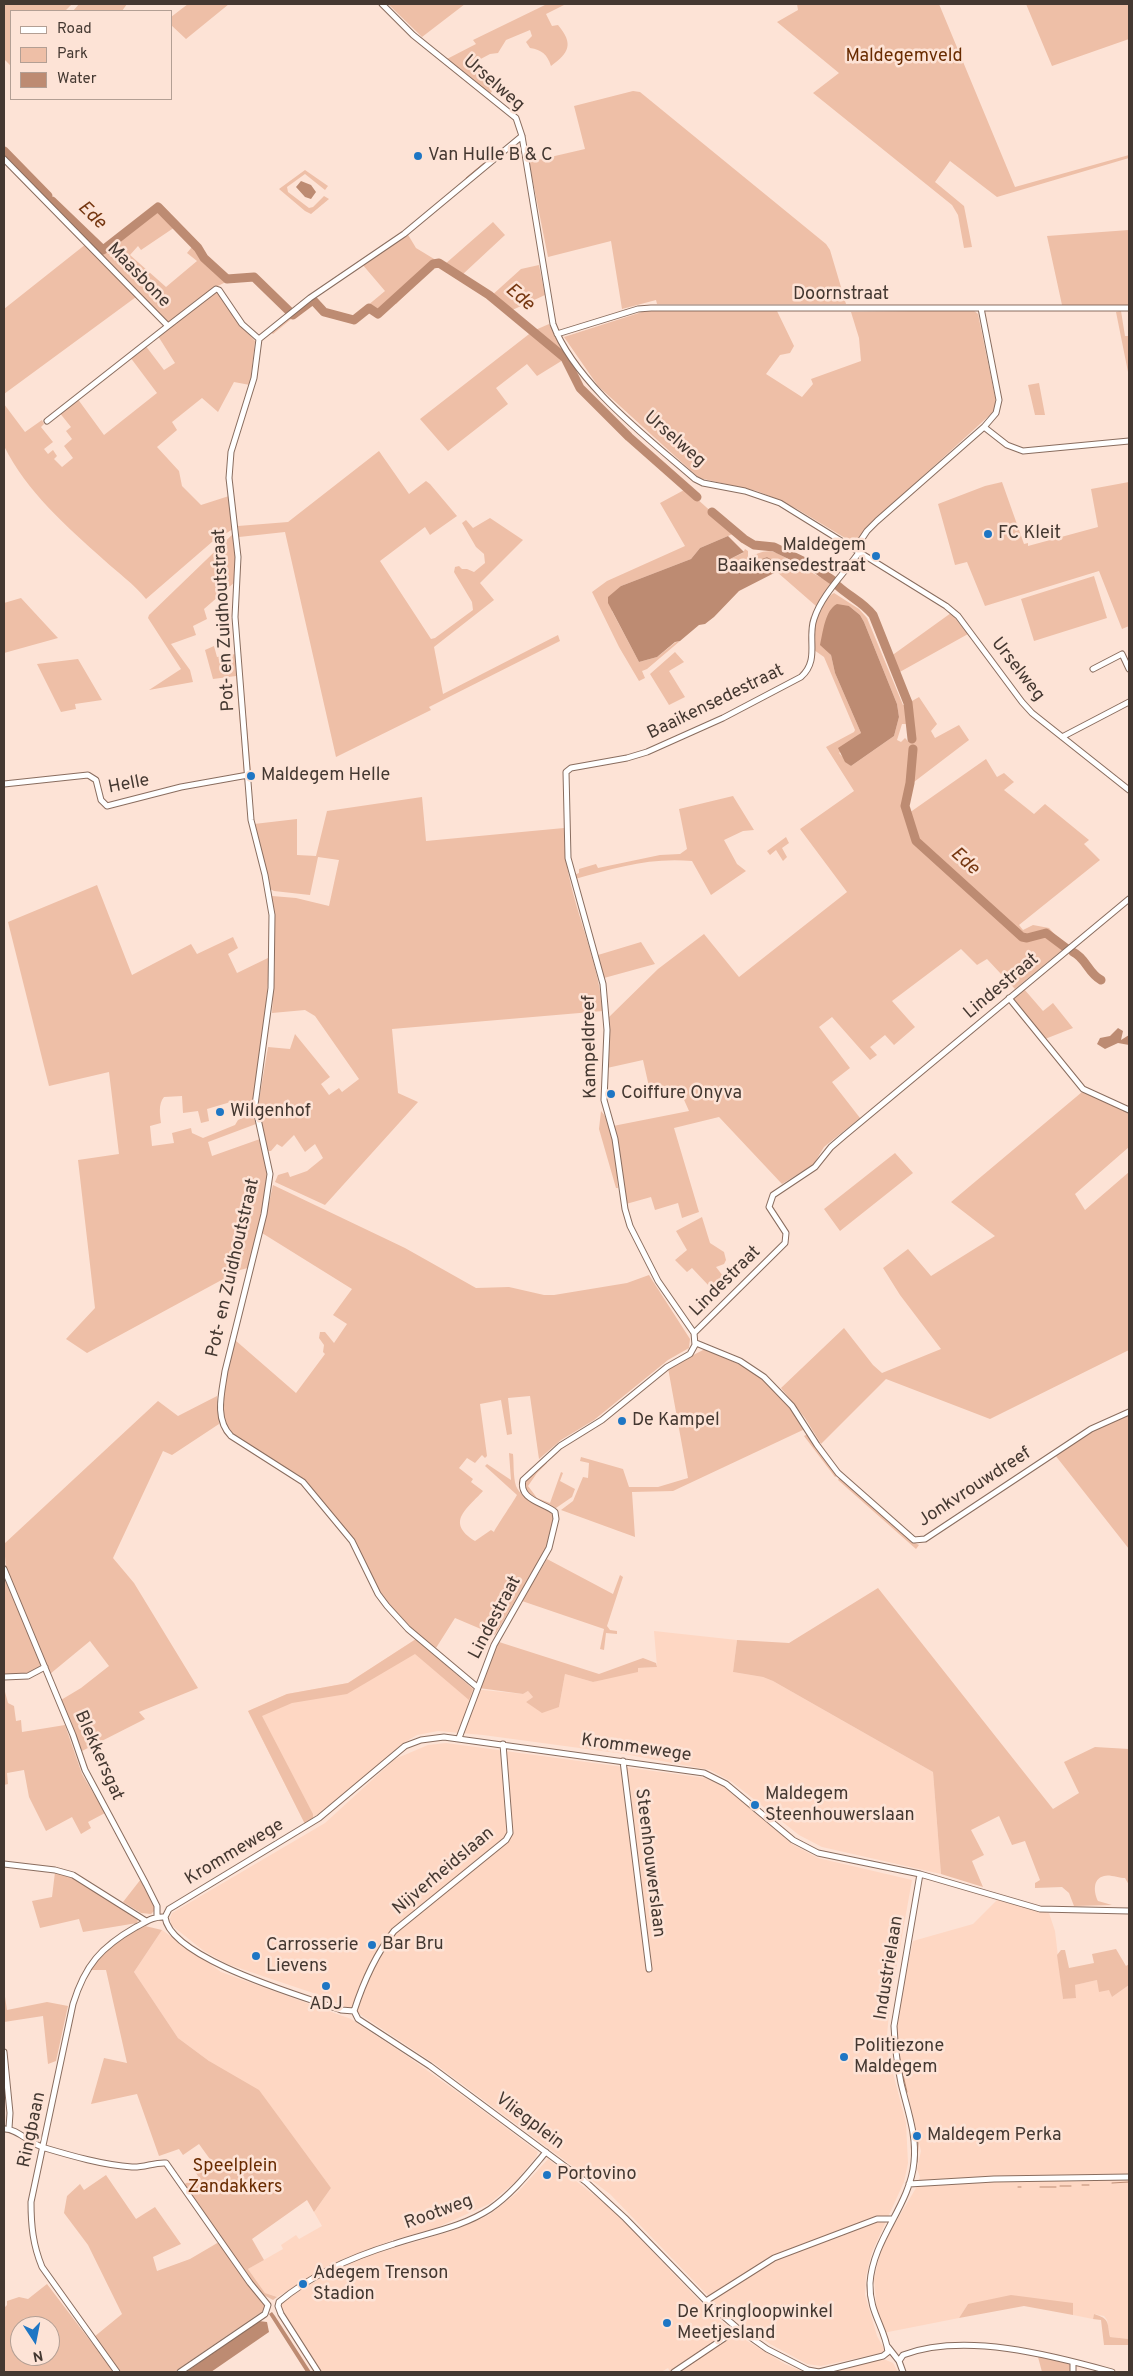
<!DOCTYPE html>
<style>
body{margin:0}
#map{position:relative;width:1133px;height:2376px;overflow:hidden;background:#fde3d6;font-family:Overpass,sans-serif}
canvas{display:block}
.frame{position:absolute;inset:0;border:5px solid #443831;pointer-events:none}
.legend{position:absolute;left:10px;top:10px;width:162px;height:90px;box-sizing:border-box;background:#fde3d6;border:1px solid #b39f94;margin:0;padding:6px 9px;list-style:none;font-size:15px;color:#443831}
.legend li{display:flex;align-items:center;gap:10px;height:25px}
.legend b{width:25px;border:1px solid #b39f94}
.north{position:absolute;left:10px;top:2316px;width:50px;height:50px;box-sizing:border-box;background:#fde3d6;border:1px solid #b39f94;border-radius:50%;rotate:169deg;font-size:14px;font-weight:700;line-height:20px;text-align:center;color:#443831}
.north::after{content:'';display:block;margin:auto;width:18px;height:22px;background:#1e76c4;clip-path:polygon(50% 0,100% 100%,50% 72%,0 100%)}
</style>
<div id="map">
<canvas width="1133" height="2376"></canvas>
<div class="frame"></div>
<ul class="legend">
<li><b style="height:6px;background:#fff"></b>Road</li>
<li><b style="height:14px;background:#eebfa7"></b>Park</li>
<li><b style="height:14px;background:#bd8b72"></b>Water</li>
</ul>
<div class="north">N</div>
</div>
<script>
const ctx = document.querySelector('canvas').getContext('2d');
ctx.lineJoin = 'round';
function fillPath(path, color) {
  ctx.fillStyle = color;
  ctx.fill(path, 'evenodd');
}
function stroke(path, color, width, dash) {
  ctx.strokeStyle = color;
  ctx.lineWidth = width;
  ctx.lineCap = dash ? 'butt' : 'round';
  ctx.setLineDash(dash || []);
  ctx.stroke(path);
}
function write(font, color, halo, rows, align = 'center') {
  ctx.font = font + ' Overpass,sans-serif';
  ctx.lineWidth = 5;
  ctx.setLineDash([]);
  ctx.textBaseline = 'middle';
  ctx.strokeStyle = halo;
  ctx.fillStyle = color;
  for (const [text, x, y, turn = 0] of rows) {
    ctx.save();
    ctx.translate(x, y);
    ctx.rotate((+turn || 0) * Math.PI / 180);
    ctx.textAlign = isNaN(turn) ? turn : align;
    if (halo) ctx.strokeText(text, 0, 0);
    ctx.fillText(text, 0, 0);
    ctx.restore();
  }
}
fillPath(new Path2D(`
 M654,1631L737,1640L733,1672L763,1677L773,1681L933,1772L941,1874L822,1847L799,1835L732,1782L710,1770L624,1754L483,1735L438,1731L417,1735L402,1744L356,1785L305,1824L248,1711L287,1694L348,1683L416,1639L473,1689L523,1694L528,1691L533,1697L526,1702L559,1707L565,1674L593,1682L638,1668L657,1667Z
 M446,1743L705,1778L726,1788L792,1844L818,1858L912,1880L890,2003L886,2046L906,2123L908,2163L904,2182L872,2252L866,2276L865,2295L877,2336L886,2352L821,2366L807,2364L770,2344L718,2306L610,2194L435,2064L358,2013L319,1995L227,1964L204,1951L171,1925L170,1918L172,1913L325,1823L395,1759L428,1745Z
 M997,1900L1049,1913L1055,1931L1063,1999L1076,1997L1074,1985L1097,1980L1110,1990L1112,1997L1129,1985V2339L1110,2337L1107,2320L1104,2316L1094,2314L1093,2319L1073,2315V2303L968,2304L959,2318L883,2333L877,2312L874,2279L880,2253L888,2235L916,2188L920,2177L917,2169L921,2151L897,2048V2015L913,1941L973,1924Z
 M162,1930L221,1972L351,2019L407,2056L474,2104L538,2152L536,2157L515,2182L489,2204L436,2228L393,2240L343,2259L277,2297L265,2293L248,2269L283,2249L281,2245L296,2235L299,2239L322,2226L314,2212L331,2188L209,2061L178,2038L134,1972Z
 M548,2159L604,2203L625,2223L712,2314L744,2339L785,2364L804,2372H670L668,2368L661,2372H321L280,2309L282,2302L330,2272L366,2256L452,2231L489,2215L518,2192Z
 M877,2360H886L893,2363L898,2372H834Z`), '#fed7c3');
fillPath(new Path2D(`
 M6,4H72L65,11H11V66L4,59V6Z
 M79,4H127L122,11H73Z
 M188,4H229L186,39L171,25V17Z
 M388,4H465L422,37Z
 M547,4H566L546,14L552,26L558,25C574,44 569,53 551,66C547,54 542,50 530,48L526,42L532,36L530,30L506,40L498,53L490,54L475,62L498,82L490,94L445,60L476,44L473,40Z
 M797,4H939L1015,187L1129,155V158L997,197L950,161L935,182L964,206L972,247L964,248L958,215L952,205L813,93L839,73L777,22L798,10Z
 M1026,4H1129V39L1052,66Z
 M633,91L640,92L826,244L830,250L846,304H657L656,300L622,309L611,241L548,257L529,162L585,149L574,106Z
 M305,170L328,186L325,190L305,174L287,187L288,192L309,208L313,207L324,196L329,199L311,214L305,211L279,189Z
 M157,204L178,225L141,250L138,246L130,255L166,287L197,261L187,253L195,243L203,254L227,277L247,274L255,276L289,310L286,313C277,304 267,290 257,282C232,264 185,310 167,324L98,251Z
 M493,222L505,235L462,275L472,281L469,284L435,263L413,283L415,285L396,304L393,301L376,315L368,310L356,322L321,313L312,302L273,334L270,332L314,297L322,309L352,317L355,316L385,291L362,264L407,233L416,248L444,265Z
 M1129,230V305H1062L1047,236Z
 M86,244L136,297L4,394V309Z
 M539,265L545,295L508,312L490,297L521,269Z
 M213,291L219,292L246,331L255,341L250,385L234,382L218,412L202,398L172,422L177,430L157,447L179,471L182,486L201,505L229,496L233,529L212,542L146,599C133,583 118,573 104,560C66,526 27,492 4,446C1,439 4,413 4,404L25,432L42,420L44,424L41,427L53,442L44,449L48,454L53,450L57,456L54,459L62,467L73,458L64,446L72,439L66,431L71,427L59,412L77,398L104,435L157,393L130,357L145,345L164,370L175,363L158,336Z
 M973,310L978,314L995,397L996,406L992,413L865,529L855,544L797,509L777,499L757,491L699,478L598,386L564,337L645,311H777L794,346L790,353L780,355L766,374L802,397L813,384L811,379L861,361L859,338L851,312Z
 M1121,311L1125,336H1129V377L1116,312Z
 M549,324L575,368L568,371L563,360L537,376L527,364L496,388L508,404L448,451L420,419L533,331Z
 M1039,383L1045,415H1035L1028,385Z
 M379,451L409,494L426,481L430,484L457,516L430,535L425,527L380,561L431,639L435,638L473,610L472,602L454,572L455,567L459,566L462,569H467L474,572L485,563L484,554L476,547L462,523L466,520L473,528L490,518L523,540L480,583L494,600L434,647L443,694L558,635L560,641L429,707L431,710L336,757L285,532L239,537L238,526L288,522Z
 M1002,482L1024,544L1028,543V546L1098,527L1091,489L1129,482V626L1122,629L1099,571L985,606L967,562L955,565L938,504L985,486Z
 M686,489L735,533L700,548L691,559L621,586L612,611L639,662L657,657L676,642L680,641L647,669L642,671L645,678L639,681L619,647L592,592L607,581L685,546L660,503Z
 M234,533L236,555L235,582L204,609L207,619L193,626L196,635L171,644L190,670L193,682L149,690L181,669L148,618L149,615Z
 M745,549L748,551V558C759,553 765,549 777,553L827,581L831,585L830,587L816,606L777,572L782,569V566L767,557L735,569H728L726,565L728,560L743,553Z
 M1094,576L1107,618L1034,641L1021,599Z
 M834,593L859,609L867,618L903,705H906L887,659L951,613L968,634L898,673L912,701L919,697L937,724L931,731L935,738L959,725L969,740L910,785L907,806L909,813L986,759L997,777L1004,773L1014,782L1004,790L1034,814L1045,804L1089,840L1084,844L1100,860L1019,925L1023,930L1033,925L1049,928L1066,947L1015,989L987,959L977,965L961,949L892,1001L915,1027L894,1045L885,1035L870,1047L877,1055L870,1060L832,1017L819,1027L850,1068L832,1082L860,1118L824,1147L813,1165L782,1184L719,1117L674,1128L699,1212L682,1218L678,1203L655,1210L651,1197L626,1204L613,1126L689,1111L681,1093L652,1100L643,1060L607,1068L608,1018L658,969L704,934L739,977L847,892L800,829L854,791L826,747L854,732L855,730L824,657L814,650C813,632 816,603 834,593ZM849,606L860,615L864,622L897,704L899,717L894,736L851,766L839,753L861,733L835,673L831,655L827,650ZM902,724H909L912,739L908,741L905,738L901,742L897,740Z
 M21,598L58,638L4,653V603Z
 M214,646L217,657L236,654L238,670L242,669L251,772L244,773L236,676L213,679L205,650Z
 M675,652L684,662L669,671L685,697L669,705L650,674Z
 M78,659L102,700L75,704L76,709L61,712L37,664Z
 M733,796L754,830L743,831L724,840L737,864L746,871L711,895L692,861C651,857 614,868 575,879L574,875L579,873V869L596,864L598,868L660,855L680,854L687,849L679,809Z
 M422,797L426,841L564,828C562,889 597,948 603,1011L392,1029L398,1093L418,1102L325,1205L275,1182L278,1175L288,1172L290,1177L307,1171L323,1158L315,1144L305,1152L294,1135L282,1147L277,1144L271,1151H268L258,1106L268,1047L290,1049L295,1034L330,1077L321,1084L329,1095L339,1088L342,1092L359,1079L315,1016L305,1010L272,1013L275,963L272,896L296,898L329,906L339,860L318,857L310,895L274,891L270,889L254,824L297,819V855L316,856L327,811Z
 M786,837L789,843L782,848L787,857L783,861L776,850L770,855L767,851Z
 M97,885L132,975L191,944L197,954L233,937L238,948L228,954L237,973L270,957L266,1006L254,1103H251V1109L237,1112L234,1101L207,1109L209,1121L201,1123L198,1111L183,1113L182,1096L164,1097C158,1104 160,1115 161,1123L150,1126L152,1146L174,1143L172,1133L191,1128L192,1133L203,1138L235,1125L238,1120L249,1115L250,1111L252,1112L256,1124L208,1142L212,1156L260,1139C262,1149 266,1159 267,1169C271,1197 255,1241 248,1268L240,1270L87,1353L66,1339L95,1308L78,1160L119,1154L109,1072L49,1086L8,922Z
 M641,942L655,964L604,978L598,955Z
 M1024,989L1043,1011L1053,1003L1073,1028L1045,1039L1014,1001V996Z
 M1082,1092L1129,1112V1147L1075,1194L1085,1210L1129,1172V1350L990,1419L886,1379L821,1444L805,1418L781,1388L844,1328L873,1365L882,1373L941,1349L900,1295L883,1268L908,1249L931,1276L995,1236L951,1202Z
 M601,1111C614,1123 617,1170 618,1188H616L599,1129Z
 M895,1153L913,1173L840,1231L824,1209Z
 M273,1185L405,1248L476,1288L509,1287L544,1295H554L627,1283L649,1275L690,1339L689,1348L668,1360L594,1420L561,1440L539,1459L530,1396L508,1398L512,1434L507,1435L501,1400L480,1404L487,1456L485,1458L482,1455L475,1463L467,1458L459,1468L473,1479L471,1482L483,1491C467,1509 445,1522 475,1541L491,1530L494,1532C496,1527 512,1504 517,1495L485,1466L487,1464L511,1480L509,1453L513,1454C514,1464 513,1476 516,1486C522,1502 551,1505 554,1518L547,1547L495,1635L455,1618L436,1648L417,1634L391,1606L376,1586L355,1542L306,1481L297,1474C279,1463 245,1447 232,1433C212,1412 229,1364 235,1340L296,1393L325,1354L323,1352L324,1345L319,1338L320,1332H325L334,1343L347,1324L333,1315L352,1289L262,1233Z
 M702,1217L710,1243L724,1252L726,1260L724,1264L716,1267L723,1276L709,1286L692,1268L687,1272L675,1260L687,1250L676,1231Z
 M705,1349L756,1372L782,1398L805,1429L673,1491L632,1492L635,1537L561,1510L573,1501L583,1477L588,1478L589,1463L580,1461L581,1457L623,1469L629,1487H658L688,1478L668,1368Z
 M217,1396L219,1424L172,1455L163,1451L113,1558L134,1583L198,1688L139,1712L145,1719L82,1751L61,1700L81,1688L109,1666L90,1641L50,1674L6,1569L4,1544L158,1401L178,1416Z
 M1129,1413V1549L1055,1455L1092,1430Z
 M808,1434L838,1475L835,1477L804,1436Z
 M545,1461L547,1463L537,1473L528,1486L537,1498L550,1503L561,1472L563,1473L560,1481L575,1489L572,1497L556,1508L536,1501L525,1489L526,1480Z
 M840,1477L913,1542L919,1545L916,1549L838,1480Z
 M547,1559L613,1594L620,1575L623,1577L607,1626L610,1630L617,1631V1634L606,1633L604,1650L600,1649L604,1629L522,1601Z
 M4,1577L42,1664L34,1672L4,1675Z
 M878,1588L1053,1809L1079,1793L1064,1762L1095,1747L1129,1749V1885L1125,1878C1119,1878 1109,1874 1104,1876C1092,1879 1094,1893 1098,1901L1112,1905L1074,1906L1069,1893L1062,1887L1035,1888V1883L1040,1880L1025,1841L1012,1845L999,1816L971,1830L984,1855L972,1861L983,1887L941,1874L933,1772L773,1681L763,1677L733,1672L737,1640L789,1643Z
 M416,1639L473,1689L469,1700L415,1654L347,1694L292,1703L262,1716L313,1814V1819L305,1824L248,1711L287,1694L348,1683Z
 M499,1642L599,1674L643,1658L656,1663L657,1667L638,1668V1672L593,1682L565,1674L559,1707L542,1713L526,1702L533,1697L528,1691L523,1694L479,1688L496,1643Z
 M4,1688L8,1703L14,1706L16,1721L21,1720L22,1732L65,1725L82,1774L105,1813L88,1822L91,1828L81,1834L72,1817L46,1831L29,1797L24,1770L7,1773L8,1784L4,1785Z
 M55,1872L72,1877L136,1916L138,1920L137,1923L83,1932L79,1919L40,1928L32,1901L52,1897Z
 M141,1879L157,1908L151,1914L141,1913L123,1902Z
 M145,1926L162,1930L134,1972L178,2038L209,2061L259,2090L331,2188L314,2212L307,2200L252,2239L264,2260L248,2269L265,2293L277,2297L273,2300L260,2293L183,2185L198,2176L196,2173L212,2162L199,2144L183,2155L179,2149L159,2156L137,2094L91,2104L104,2058L127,2063L106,1970H89L116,1941Z
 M1116,1949L1126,1966L1129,1964V1985L1112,1997L1109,1990L1099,1992L1097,1980L1075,1985L1076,1998L1063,1999L1057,1955L1061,1950H1065L1069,1968L1094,1963L1092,1954Z
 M4,1990L7,2010L47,2002L68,2006L56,2061L48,2064L43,2016L4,2022Z
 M106,2175L136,2219L155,2207L181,2244L153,2257L157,2271L190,2259L219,2242L259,2298L266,2303V2309L174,2372H121L94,2337L122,2314L88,2245L64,2213L67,2196L80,2184L84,2190Z
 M47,2284L114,2372H4V2308L7,2305V2301L19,2297L28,2299ZM20,2326H50V2356H20Z
 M1011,2295L1073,2303V2315L1024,2306L959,2318L968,2304Z
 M1094,2314C1110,2319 1107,2322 1110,2337L1129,2339V2345H1104L1101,2320L1093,2319Z
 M1038,2357L1071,2363L1072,2372H1042Z`), '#eebfa7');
fillPath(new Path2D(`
 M301,181L311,185L316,192L311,199L305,197L296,187Z
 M728,536L744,552L728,560L726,565L728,569H735L767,557L778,563L782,569L739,591L714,617L705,624L699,625L680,641L675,642L657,657L639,662L608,603V597L621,586L691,559L700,548Z
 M837,604L849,606L860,615L864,622L897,704L899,717L894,736L851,766L845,762L838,748L861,733L835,673L831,655L820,645C823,632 825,610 837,604Z
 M1118,1028L1123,1031L1121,1040L1129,1035V1045L1118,1043L1105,1049L1097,1044L1100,1038L1110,1036Z
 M272,2312L275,2316L311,2372H306L269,2314Z
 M259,2321L267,2322L269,2332L211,2372H186Z`), '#bd8b72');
stroke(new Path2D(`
 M9,168L80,240
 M466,178L496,153
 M130,291L143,305
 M900,2062L907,2092
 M912,2116L918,2143L917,2162
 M1112,2183L1129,2182
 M1082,2185H1089
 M1060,2186H1071
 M1018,2187H1021
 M1040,2187H1056`), '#bd8b72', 1);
stroke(new Path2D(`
 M4,151L48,196
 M52,201L103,250L158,207L198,248L204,258L227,279L254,277L289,311
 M293,315L313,300L324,312L354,320L369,308L378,314L433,264L439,263L489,295L565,358L580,388L629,437L697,497
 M712,512L744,539L754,545L774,547L811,565L835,582
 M838,586C850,597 863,602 873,615L908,703L912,739
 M913,749L910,783L905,806L916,841L1022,937L1027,938L1046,933L1066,948
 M1073,952C1086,958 1088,973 1101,980`), '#bd8b72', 9);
const minor = new Path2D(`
 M382,4L413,35L516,118L522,136L553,324C575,383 648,438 695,479L703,483L745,491L780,503L946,606L958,616L1022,702L1032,713L1129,790
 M4,159L168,326L216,289L219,290L242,324L259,339
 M557,334L638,309L651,308H1129
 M259,339L254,378L231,452L229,478L238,557L235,617L251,820L265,875L272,915L271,988L255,1105L270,1174L264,1214L225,1371C222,1392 214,1419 231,1436L303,1482L352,1541L378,1594L387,1606L408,1629L477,1687
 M259,339L310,298L404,234L522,136
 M47,421L168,326
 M984,427L1007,445L1023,451L1129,441
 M855,549L867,531L877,521L984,427L996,413L999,400L981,308
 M1093,669L1122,654L1129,669
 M1062,737L1129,702
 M4,784L88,775L96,780L101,800L107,806L181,787L248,775
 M1009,998L1083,1089L1129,1110
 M694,1333L785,1243L786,1233L769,1207L773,1195L815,1167L831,1147L845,1135L1129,899
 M696,1343L740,1361L764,1377L792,1406L817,1445L838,1473L914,1540L925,1539L1091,1429L1129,1412
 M4,1569L73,1735L85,1770L146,1884L157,1906V1917
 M4,1677L28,1676L45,1667
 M459,1738L494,1645L549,1548L556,1519L555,1512C545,1503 518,1500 523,1480L560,1446L602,1420L667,1367L690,1354L695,1345L694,1333L658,1281L630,1226L625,1209L615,1139L604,1100L607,1030L603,984L568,858L566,772L571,768L627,758L647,752L723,718L801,677C820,660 807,639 814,619C822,594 845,573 860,551
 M623,1761L649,1969
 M4,1864L55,1870L73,1875L146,1921
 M165,1917L169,1909L174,1906L319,1818L405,1746L421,1740L444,1737L704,1773L726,1784L793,1840L818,1853L920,1874L1040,1909L1129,1911
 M165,1917C170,1959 305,1997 341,2010L354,2011
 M354,2011L358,2019L430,2066L586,2182L625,2218L706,2301L736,2327L767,2349L808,2370L819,2372L883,2356L888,2352C885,2327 869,2313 870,2283C873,2238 910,2206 914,2162C917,2134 907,2109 901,2083C897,2064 895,2046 894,2026L920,1874
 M354,2011C363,1983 376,1954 394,1931L506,1840L510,1833L503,1744
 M4,2052L10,2113L9,2128
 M4,2129C17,2128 31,2145 45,2148C72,2156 103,2165 132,2167C143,2168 155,2162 166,2163L250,2283L268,2305L265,2314L180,2372
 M909,2184L994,2179L1129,2177
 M706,2301L774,2258L877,2219H892
 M888,2347L899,2361L903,2372
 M899,2361L903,2355C964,2332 1051,2355 1112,2372
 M117,2372L42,2267C33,2245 31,2226 31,2202L73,2004C85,1965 101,1947 136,1927C146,1922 153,1916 165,1917
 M318,2372L281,2314L278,2306L279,2302C311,2275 355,2256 394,2244C426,2233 461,2228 490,2209C512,2194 529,2172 546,2152
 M674,2372L729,2335L736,2327
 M1073,2372V2363`);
stroke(minor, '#896d5f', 7);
stroke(minor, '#fff', 5);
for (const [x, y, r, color] of [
 [418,156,5,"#1e76c4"],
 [988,534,5,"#1e76c4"],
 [876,556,5,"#1e76c4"],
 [251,776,5,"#1e76c4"],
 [611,1094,5,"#1e76c4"],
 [220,1112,5,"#1e76c4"],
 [622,1421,5,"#1e76c4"],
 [755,1805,5,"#1e76c4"],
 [372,1945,5,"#1e76c4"],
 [256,1956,5,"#1e76c4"],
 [326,1986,5,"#1e76c4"],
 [844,2057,5,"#1e76c4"],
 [917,2136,5,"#1e76c4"],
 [547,2175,5,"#1e76c4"],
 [303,2284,5,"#1e76c4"],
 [667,2323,5,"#1e76c4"]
]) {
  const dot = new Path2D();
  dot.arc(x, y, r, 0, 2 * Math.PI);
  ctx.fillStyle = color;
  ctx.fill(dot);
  stroke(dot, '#fde3d6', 2);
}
write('18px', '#682b00', '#fde3d6', [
 ["Maldegemveld",904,57],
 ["Speelplein",235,2167],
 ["Zandakkers",235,2188]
]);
write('18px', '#443831', '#fde3d6', [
 ["Urselweg",493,84,41],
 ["Maasbone",138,276,46],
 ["Doornstraat",841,295],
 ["Urselweg",674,440,41],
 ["Pot- en Zuidhoutstraat",225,620,-93],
 ["Urselweg",1017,670,52],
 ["Baaikensedestraat",716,703,-26],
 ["Helle",129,785,-11],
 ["Lindestraat",1002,987,-40],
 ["Kampeldreef",591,1047,-91],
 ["Pot- en Zuidhoutstraat",234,1268,-77],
 ["Lindestraat",726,1282,-45],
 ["Jonkvrouwdreef",975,1488,-33],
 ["Lindestraat",496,1618,-62],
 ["Krommewege",636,1749,8],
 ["Blekkersgat",98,1756,66],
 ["Krommewege",235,1853,-31],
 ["Steenhouwerslaan",649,1863,83],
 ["Nijverheidslaan",444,1872,-40],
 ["Industrielaan",890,1968,-81],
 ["Vliegplein",529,2122,37],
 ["Ringbaan",33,2130,-78],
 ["Rootweg",439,2213,-20]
]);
write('18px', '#443831', '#fde3d6', [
 ["Van Hulle B & C",428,156],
 ["FC Kleit",998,534],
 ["Maldegem",866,546,"right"],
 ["Baaikensedestraat",866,567,"right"],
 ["Maldegem Helle",261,776],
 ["Coiffure Onyva",621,1094],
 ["Wilgenhof",230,1112],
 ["De Kampel",632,1421],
 ["Maldegem",765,1795],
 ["Steenhouwerslaan",765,1816],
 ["Bar Bru",382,1945],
 ["Carrosserie",266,1946],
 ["Lievens",266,1967],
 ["ADJ",326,2005,"center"],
 ["Politiezone",854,2047],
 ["Maldegem",854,2068],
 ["Maldegem Perka",927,2136],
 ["Portovino",557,2175],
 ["Adegem Trenson",313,2274],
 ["Stadion",313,2295],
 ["De Kringloopwinkel",677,2313],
 ["Meetjesland",677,2334]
], 'left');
write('italic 19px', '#763711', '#fde3d6', [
 ["Ede",91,216,44],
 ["Ede",519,298,40],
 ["Ede",964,862,42]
]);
</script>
